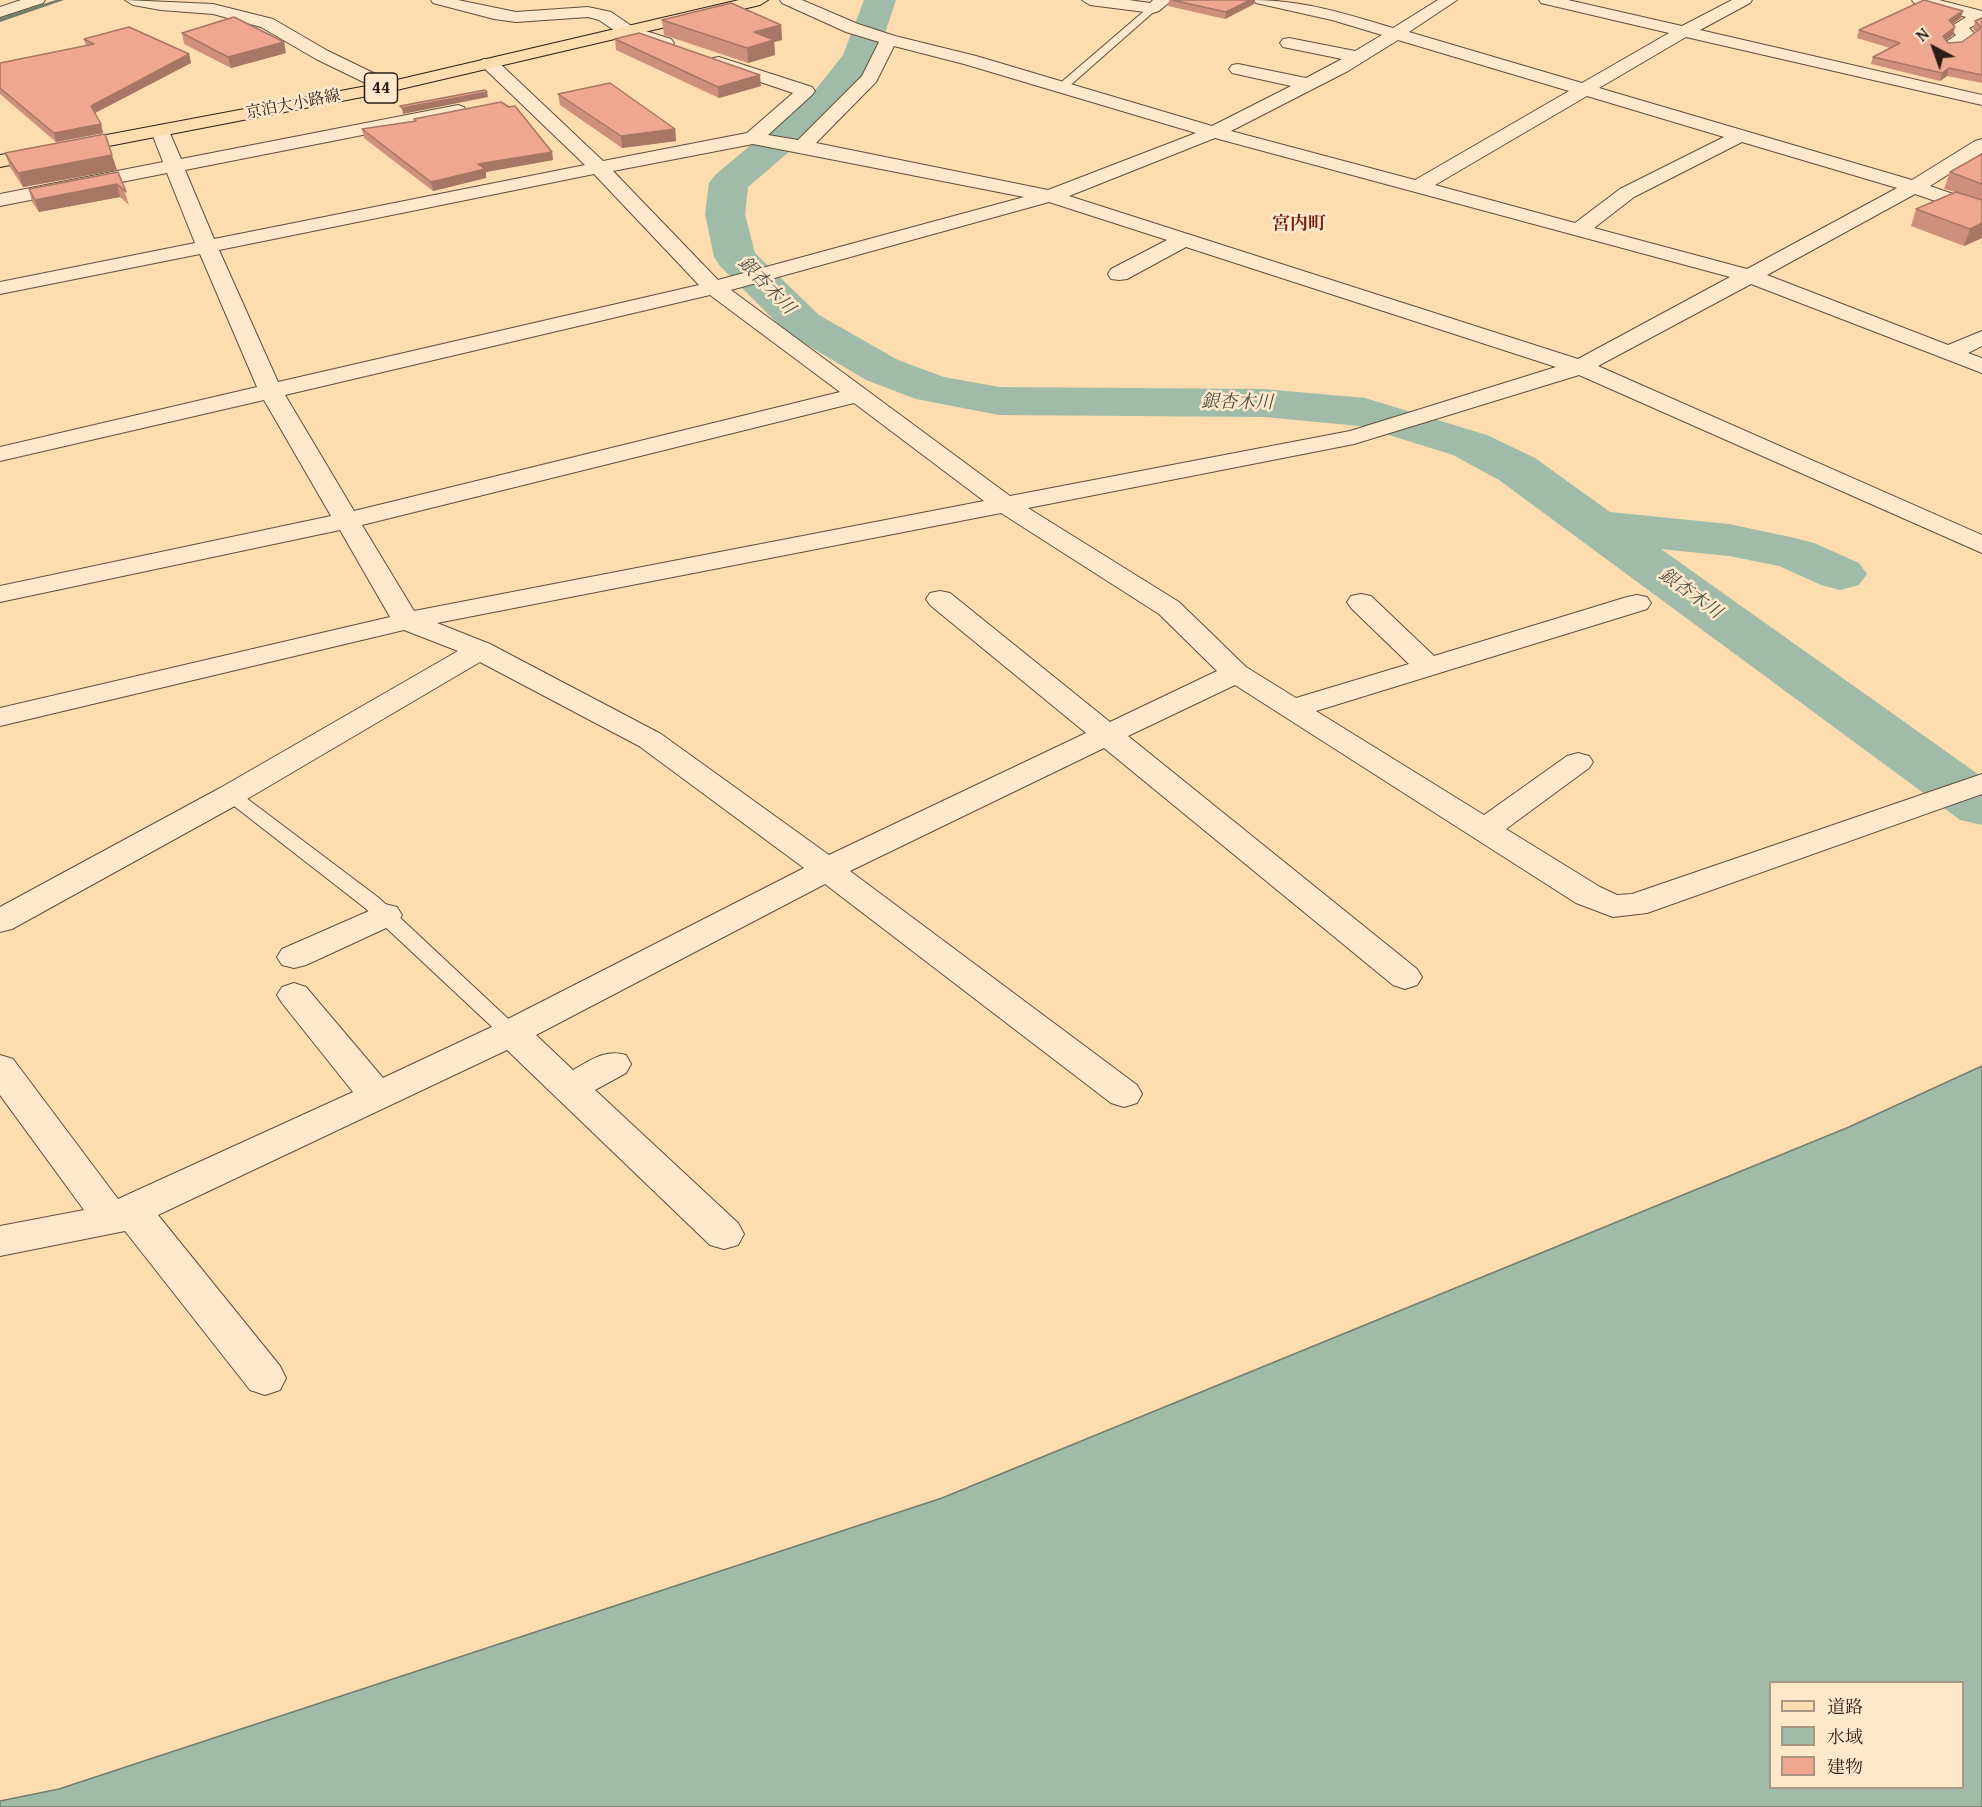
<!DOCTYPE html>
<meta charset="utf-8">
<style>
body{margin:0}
#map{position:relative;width:1982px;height:1807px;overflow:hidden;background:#fddcb0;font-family:"Gentium Book Plus","Noto Serif JP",serif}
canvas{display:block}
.legend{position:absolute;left:1769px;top:1681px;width:195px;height:108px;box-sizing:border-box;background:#fee8cc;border:2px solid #a99783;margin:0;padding:8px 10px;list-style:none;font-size:18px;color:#2a1e16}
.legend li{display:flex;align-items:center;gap:12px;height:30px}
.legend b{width:30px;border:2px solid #a99783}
.north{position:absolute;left:1904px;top:18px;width:60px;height:60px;-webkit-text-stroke:4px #fee8cc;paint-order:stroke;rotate:319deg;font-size:16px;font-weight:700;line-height:24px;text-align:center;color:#2a1e16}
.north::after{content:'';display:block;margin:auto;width:21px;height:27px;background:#2a1e16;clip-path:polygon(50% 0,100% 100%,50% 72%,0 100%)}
</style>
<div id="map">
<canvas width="1982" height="1807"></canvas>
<ul class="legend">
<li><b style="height:8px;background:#fddcb0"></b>道路</li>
<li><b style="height:16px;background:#a0bca8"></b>水域</li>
<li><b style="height:16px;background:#efa88f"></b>建物</li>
</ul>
<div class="north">N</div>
</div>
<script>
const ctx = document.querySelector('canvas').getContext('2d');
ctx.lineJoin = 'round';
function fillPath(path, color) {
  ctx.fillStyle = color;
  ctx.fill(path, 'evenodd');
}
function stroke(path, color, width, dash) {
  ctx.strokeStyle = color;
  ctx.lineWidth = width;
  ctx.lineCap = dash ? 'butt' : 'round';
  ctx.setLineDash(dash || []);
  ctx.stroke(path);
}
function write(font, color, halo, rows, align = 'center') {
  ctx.font = font + ' "Gentium Book Plus","Noto Serif JP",serif';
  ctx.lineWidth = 5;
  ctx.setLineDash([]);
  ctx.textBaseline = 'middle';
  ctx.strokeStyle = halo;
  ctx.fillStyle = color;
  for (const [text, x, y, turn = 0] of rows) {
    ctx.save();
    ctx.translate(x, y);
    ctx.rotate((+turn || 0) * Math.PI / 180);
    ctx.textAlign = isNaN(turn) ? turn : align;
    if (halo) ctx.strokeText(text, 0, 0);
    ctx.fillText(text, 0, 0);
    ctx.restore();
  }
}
const water = new Path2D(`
 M1982,1066V1807H0V1801L59,1789L942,1498L1849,1127ZM1770,1682H1962V1788H1770Z`);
fillPath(water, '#a0bca8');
stroke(water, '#717d6e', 1.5);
fillPath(new Path2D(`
 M56,0H64L0,22V18Z`), '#717d6e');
fillPath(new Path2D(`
 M864,0H896L877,57L839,109L748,187L745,214L755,253L819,315L898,360L944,377L999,387L1264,389L1365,398L1487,435L1535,458L1610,512L1729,524L1795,538L1814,543L1859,563L1867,574L1859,585L1840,590L1821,585L1779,566L1729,556L1661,549L1982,777V825L1960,820L1499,480L1453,455L1360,426L1264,417L999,415L916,399L866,380L787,333L720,266L714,257L705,214L709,183L715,175L813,93L843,55Z`), '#a0bca8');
const service = new Path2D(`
 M1150,6L1158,8L1066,89H1058V85Z
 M231,789L237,791L379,898L518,1028L521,1033L518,1038L511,1040L504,1038L365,908L225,799L222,795L225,791Z`);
const minor = new Path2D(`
 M21,0H45L43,3L0,17V7Z
 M125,0L213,4L273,19L328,51L394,83L397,87L394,91H382L316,59L261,27L213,14L161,10L133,5Z
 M431,0H458L516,12L588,7L611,12L633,27L671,39L674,43L671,47H659L621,35L599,20L588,17L516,22L494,19L433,3Z
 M780,0H802L858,24L895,36L976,56L1212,126L1291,86L1232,73L1229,69L1232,65L1238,64L1306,78L1342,59L1283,47L1280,43L1283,39L1289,38L1355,51L1382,35L1332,20L1256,3L1254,0C1302,0 1347,14 1393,28L1438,0H1457L1409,32L1582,83L1669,33L1541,3L1539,0H1568L1682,26L1732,0H1752L1750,3L1700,30L1982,95V105L1686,37L1599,88L1912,180L1975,141L1982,139V153L1930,186L1982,204V217L1915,194L1767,275L1948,345L1982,331V346L1968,353L1982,358V373L1751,284L1598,366L1982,535V553L1579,375L1354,444L1028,508L1179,602L1246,667L1296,698L1409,664L1351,608L1347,602L1351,596L1361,594L1371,596L1434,656L1627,597L1637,595L1647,597L1651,603L1647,609L1316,711L1484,815L1567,756L1578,753L1589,756L1593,762L1589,768L1506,829L1600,887L1617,895L1632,894L1982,774V794L1647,913L1613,917L1576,903L1235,685L1128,736L1417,969L1422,977L1417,985L1405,989L1393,985L1104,748L850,871L1137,1085L1142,1094L1137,1103L1124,1107L1111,1103L825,884L536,1035L573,1070C591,1060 605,1049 626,1055L631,1064L626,1073L595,1090L738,1223L744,1234L738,1245L724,1249L710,1245L507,1050L158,1215L280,1366L286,1378L280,1390L265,1395L250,1390L125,1231L0,1256V1226L84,1210L0,1095V1055L13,1059L118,1199L353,1092L282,1003L277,995L282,987L294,983L306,987L383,1078L498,1024L804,868L639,746L480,662L242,802L12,929L0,932V907L220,788L458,651L404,630L0,726V708L390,617L340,530L0,602V586L331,516L264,400L0,461V447L257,387L200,254L0,294V282L195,243L167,173L0,206V194L163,162L151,131L153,127H167L169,131L181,159L458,105L464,107L467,111L464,115L185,170L214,239L585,165L483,67L480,63L483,59H495L603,161L747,133L793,93L713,66L710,62L713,58L719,57L812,87L815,91L812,95L768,135L798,140L862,76L879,42L846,32L782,3ZM1398,40L1569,91L1415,180L1231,131L1348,71ZM894,46L964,64L1196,133L1048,190L816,143L876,82ZM1587,96L1724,137L1620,189L1575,223L1435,185ZM1215,138L1730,277L1578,359L1069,196ZM1742,142L1897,188L1747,269L1594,228L1634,197ZM753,144L1024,197L718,280L613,171ZM594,174L699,285L278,382L219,250ZM1049,202L1167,240L1111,269L1108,274L1111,279L1119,280L1127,279L1186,247L1556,367L1350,431L1010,496L731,290ZM710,295L840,392L354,511L285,395ZM854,403L984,501L414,611L362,525ZM1001,513L1159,614L1217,671L1110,722L950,593L940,591L930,593L926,599L930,605L1086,733L829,855L661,734L490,644L437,623Z
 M1082,0H1129L1150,3L1153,0H1172L1159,11L1153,13L1090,5Z
 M1912,0H1939L1982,11V22L1969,28L1976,35L1958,48H1946L1943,44L1956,35L1949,28L1966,17L1914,3Z
 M385,904L397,907L402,915L397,923L306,965L294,968L282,965L277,957L282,949Z`);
const primary = new Path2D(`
 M739,0H768L760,5L388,92L0,167V155L388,82Z`);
stroke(service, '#5f4e3c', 2);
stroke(minor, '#5f4e3c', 2);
stroke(primary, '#2a1e16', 2);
fillPath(service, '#fee8cc');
fillPath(minor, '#fee8cc');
fillPath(primary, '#fddcb0');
fillPath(new Path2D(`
 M1169,0H1255L1254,4L1225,19L1168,6Z
 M1961,18L1952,24L1953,35L1946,40L1948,43L1962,42L1976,32L1973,29L1975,21L1982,18V83L1947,76L1940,81L1871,64L1873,57L1890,48L1857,38L1859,30Z
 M662,20L781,25L782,40L774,42L775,55L748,63L664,35Z
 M182,33L286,53L231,68L184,44Z
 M84,39L189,54L191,63L95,113L101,124L103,133L56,142L0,94V63L86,46Z
 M615,39L761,86L719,98L616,50Z
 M558,94L675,129L676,141L622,148L560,105Z
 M414,119L552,152L553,160L486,172V178L433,191L364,138L362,129L414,121Z
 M5,153L117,170L23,187L10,167Z
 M1982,154V238L1964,246L1911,226L1916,209L1955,192L1944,189L1950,172Z
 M118,172L129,205L120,197L39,212L32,202L29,189Z`), '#ce907b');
fillPath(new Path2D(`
 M1250,0H1255L1254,4L1225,19L1226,12Z
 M1963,11L1961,18L1947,28L1949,20Z
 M781,25L782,40L774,42L775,55L748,63L747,48L754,32Z
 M1955,27L1953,35L1941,44L1943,36Z
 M284,42L286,53L231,68L228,57Z
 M189,54L191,63L93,114L91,106Z
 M1949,68L1947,76L1940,81L1942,73Z
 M760,75L761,86L719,98L718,87Z
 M487,92L488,97L403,114L402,108Z
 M101,124L103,133L56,142L54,133Z
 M675,129L676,141L622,148L621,136Z
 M552,152L553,160L486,172V178L433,191L431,182L478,164Z
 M112,155L117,170L23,187L18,173Z
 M117,184L120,197L39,212L35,200Z
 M1982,223V238L1964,246L1970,229Z`), '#a77664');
const building = new Path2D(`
 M1172,0H1250L1226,12Z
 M1924,0L1963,11L1949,20L1955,27L1943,36L1948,43L1962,42L1980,29V26L1975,21L1982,18V75L1949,68L1942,73L1873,57L1900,43L1859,30Z
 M731,3L781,25L754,32L774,40L747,48L662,20Z
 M234,17L284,42L228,57L182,33Z
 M129,27L189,54L91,106L101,124L54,133L0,88V63L94,44L84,39Z
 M639,33L760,75L718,87L615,39Z
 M610,83L675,129L621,136L558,94Z
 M485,90L487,92L402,108L400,106Z
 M501,102L509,107L515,106L552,152L478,164L485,169L431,182L362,129L416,121L414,119Z
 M105,134L112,155L18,173L5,153Z
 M1982,154V184L1950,172Z
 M118,172L126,192L117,184L35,200L29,189Z
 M1956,192L1982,200V223L1970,229L1916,209Z`);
fillPath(building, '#efa88f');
stroke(building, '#a77664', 1.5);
write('16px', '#2a1e16', '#fee8cc', [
 ["京泊大小路線",293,105,-11]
]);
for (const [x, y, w] of [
 [381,88,33]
]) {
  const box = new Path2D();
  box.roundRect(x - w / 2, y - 15, w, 30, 4.5);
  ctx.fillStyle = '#fee8cc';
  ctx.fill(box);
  stroke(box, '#2a1e16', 1.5);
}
write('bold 18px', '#2a1e16', null, [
 ["44",381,88]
]);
write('bold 18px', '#7a1f14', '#fee8cc', [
 ["宮内町",1299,224]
]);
write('italic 18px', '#4d4d42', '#fee8cc', [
 ["銀杏木川",766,286,46],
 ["銀杏木川",1237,403,1],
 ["銀杏木川",1690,594,36]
]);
</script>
